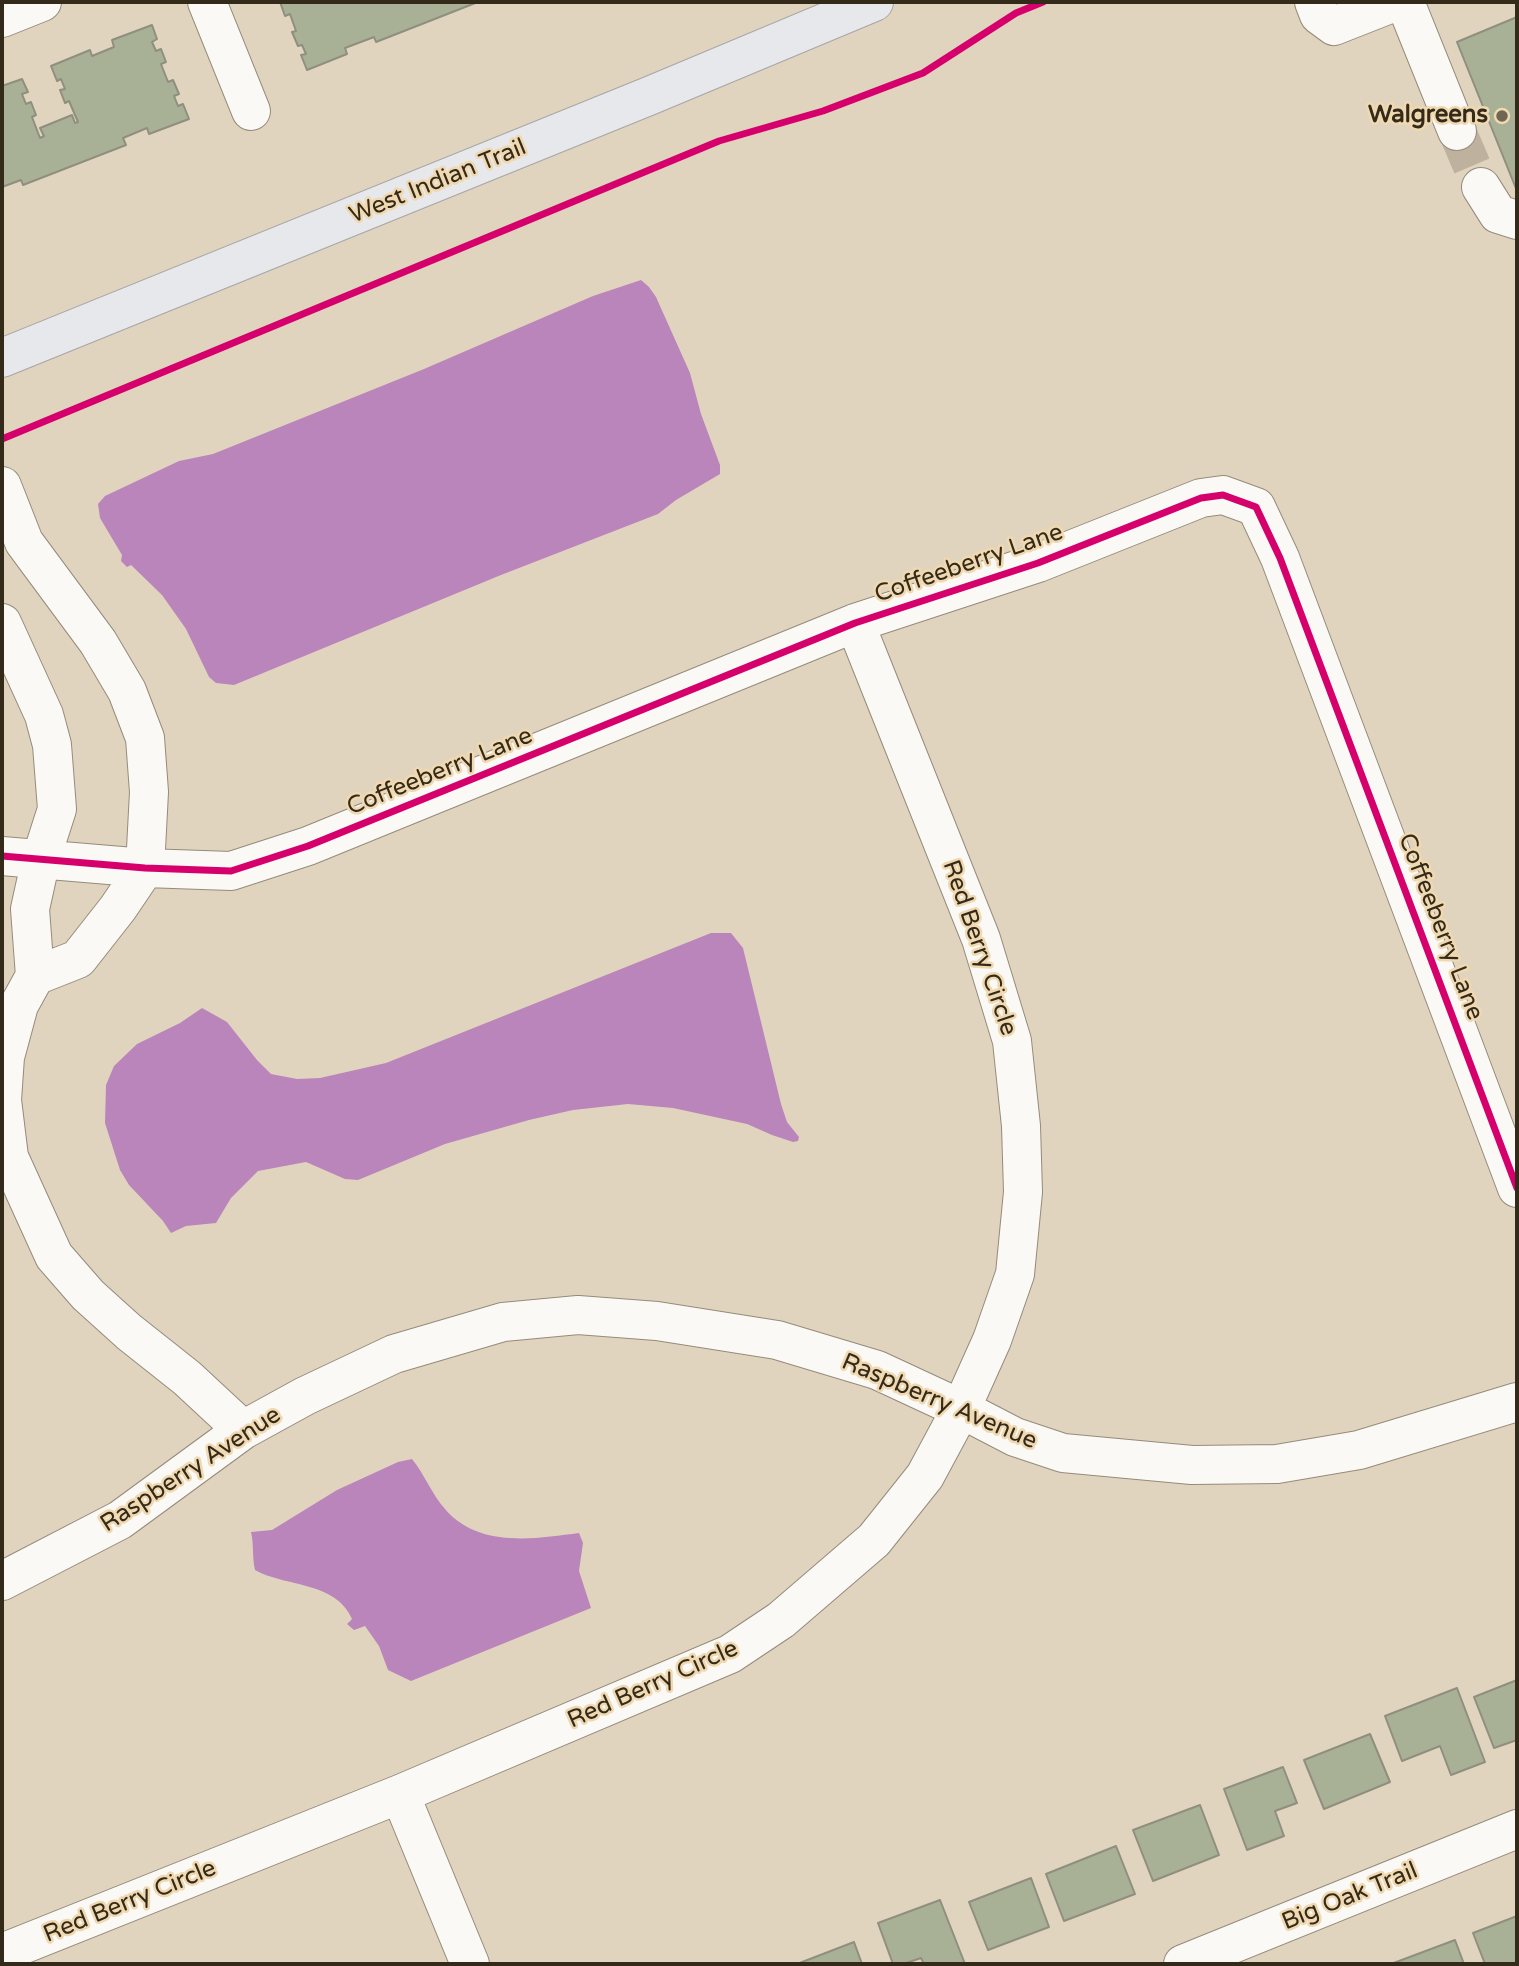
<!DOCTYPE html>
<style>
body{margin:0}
#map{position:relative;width:1519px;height:1966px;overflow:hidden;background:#e1d4bf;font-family:"Varela Round",sans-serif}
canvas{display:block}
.frame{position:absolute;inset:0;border:4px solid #332a1a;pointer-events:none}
</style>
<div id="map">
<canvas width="1519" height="1966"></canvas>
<div class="frame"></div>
</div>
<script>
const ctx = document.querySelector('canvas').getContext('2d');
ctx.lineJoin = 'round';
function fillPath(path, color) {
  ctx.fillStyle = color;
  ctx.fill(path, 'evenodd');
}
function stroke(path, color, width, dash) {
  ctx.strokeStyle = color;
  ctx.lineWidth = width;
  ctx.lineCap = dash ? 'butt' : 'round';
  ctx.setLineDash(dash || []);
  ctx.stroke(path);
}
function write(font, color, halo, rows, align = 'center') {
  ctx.font = font + ' "Varela Round",sans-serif';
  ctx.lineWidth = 5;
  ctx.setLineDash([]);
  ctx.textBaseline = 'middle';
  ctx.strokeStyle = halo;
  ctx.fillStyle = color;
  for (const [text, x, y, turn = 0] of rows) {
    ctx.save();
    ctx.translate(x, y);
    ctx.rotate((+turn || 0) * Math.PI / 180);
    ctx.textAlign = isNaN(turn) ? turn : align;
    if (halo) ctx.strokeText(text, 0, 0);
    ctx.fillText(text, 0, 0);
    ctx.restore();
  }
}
fillPath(new Path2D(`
 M641,280L649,287L656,297L690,373L701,414L720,465V474L676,500L658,514L501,575L234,685L216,683L209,677L186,629L162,595L131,565L127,567L121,561L122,555L100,518L98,504L105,496L179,461L213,454L424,369L593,296Z
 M711,933H731L743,948L781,1104L787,1122L799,1137L798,1141L793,1142L772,1135L747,1124L673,1108L628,1104L573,1110L529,1120L445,1144L358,1180L345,1179L306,1162L258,1171L231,1198L216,1223L186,1226L171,1233L163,1221L129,1185L120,1170L105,1123L106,1085L114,1066L137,1044L180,1023L202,1008L227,1022L257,1060L271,1074L297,1079L320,1078L386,1063Z
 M412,1459C425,1475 431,1493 445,1509C478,1548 534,1539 579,1533L583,1543L579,1571L591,1608L411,1681L388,1670L379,1646L365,1626L354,1630L347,1624L352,1619C336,1581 285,1587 255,1570C252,1557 254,1545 251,1532L272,1530L337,1490L398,1462Z`), '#ba85ba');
const building = new Path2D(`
 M280,2H478L376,42L374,37L345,48L347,54L307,70L301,55L306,54L302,45L298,46L292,32L296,31L290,14L285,16Z
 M1517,17V191L1457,42Z
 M152,25L157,39L152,42L156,51L161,49L166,62L161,64L168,82L173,80L179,94L174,96L178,106L183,104L189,119L149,134L147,128L123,138L126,145L23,185L21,180L2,187V86L22,79L28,92L22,94L26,104L31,102L36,115L32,117L40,138L44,136L40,128L72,115L75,123L78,122L69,101L65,103L60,90L65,89L61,79L57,81L51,66L90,50L92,56L114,47L112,40Z
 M1517,1680V1740L1494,1748L1474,1697Z
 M1457,1688L1485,1762L1451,1775L1440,1746L1402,1761L1385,1716Z
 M1370,1734L1390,1782L1324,1809L1304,1760Z
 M1283,1767L1297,1803L1275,1811L1284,1836L1247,1850L1224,1789Z
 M1200,1805L1219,1855L1153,1881L1133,1830Z
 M1116,1846L1135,1894L1064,1921L1046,1874Z
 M1031,1878L1049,1927L988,1950L969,1902Z
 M940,1900L965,1964H924L921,1958L903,1964H893L878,1923Z
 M1517,1916V1964H1485L1473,1933Z
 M1455,1940L1464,1964H1391Z
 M854,1942L862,1964H797Z`);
fillPath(building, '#a8b196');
stroke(building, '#908f7f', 2);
stroke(new Path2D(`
 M1457,131L1481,187`), '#beb29e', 38, [38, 19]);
const minor = new Path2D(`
 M207,2L251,111
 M1314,2L1319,15L1334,26L1395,2
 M1405,2L1457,131
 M2,18L42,2
 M1481,187L1498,214L1517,220
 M2,486L24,542L98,642L127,691L145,738L149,792L145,868L118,908L78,959L35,976
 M2,623L44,715L52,745L57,809L41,859L30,909L35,976L19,1005L5,1057L2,1100L9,1157L54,1256L88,1295L129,1332L187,1378L243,1430
 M2,856L145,868L231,871L308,846L855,623L1038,563L1201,498L1223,495L1256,507L1280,558L1517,1188
 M2,1581L120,1520L243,1430L305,1396L394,1354L503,1322L578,1315L657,1321L777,1340L877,1370L961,1409L1015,1437L1063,1453L1192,1465L1277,1464L1359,1450L1517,1402
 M400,1794L470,1964
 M2,1953L400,1794L730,1654L781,1620L874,1540L925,1476L961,1409L992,1340L1015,1274L1023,1192L1021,1126L1012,1041L981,939L855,623
 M1183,1964L1517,1829`);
const major = new Path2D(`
 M2,358L649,96L874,2`);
stroke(minor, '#958b7b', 40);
stroke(major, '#a6a5a5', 40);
stroke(minor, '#faf9f5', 38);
stroke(major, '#e7e8eb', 38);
stroke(new Path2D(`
 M2,439L719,141L823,111L923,73L1016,13L1043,2
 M2,856L145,868L231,871L308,846L855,623L1038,563L1201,498L1223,495L1256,507L1280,558L1517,1188`), '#d6006c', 7);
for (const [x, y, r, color] of [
 [1502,116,7,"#706654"]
]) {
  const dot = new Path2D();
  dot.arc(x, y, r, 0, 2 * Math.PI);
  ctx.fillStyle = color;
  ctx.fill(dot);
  stroke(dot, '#f0d8b0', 2.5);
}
write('bold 24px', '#332a1a', '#f0d8b0', [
 ["Walgreens",1488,116]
], 'right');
write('24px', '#332a1a', '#f0d8b0', [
 ["West Indian Trail",438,182,-22],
 ["Coffeeberry Lane",969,564,-19],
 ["Coffeeberry Lane",440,772,-22],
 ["Coffeeberry Lane",1440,927,69],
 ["Red Berry Circle",979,948,71],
 ["Raspberry Avenue",939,1402,23],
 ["Raspberry Avenue",191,1470,-33],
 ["Red Berry Circle",653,1685,-24],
 ["Big Oak Trail",1350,1897,-22],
 ["Red Berry Circle",130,1902,-22]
]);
</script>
